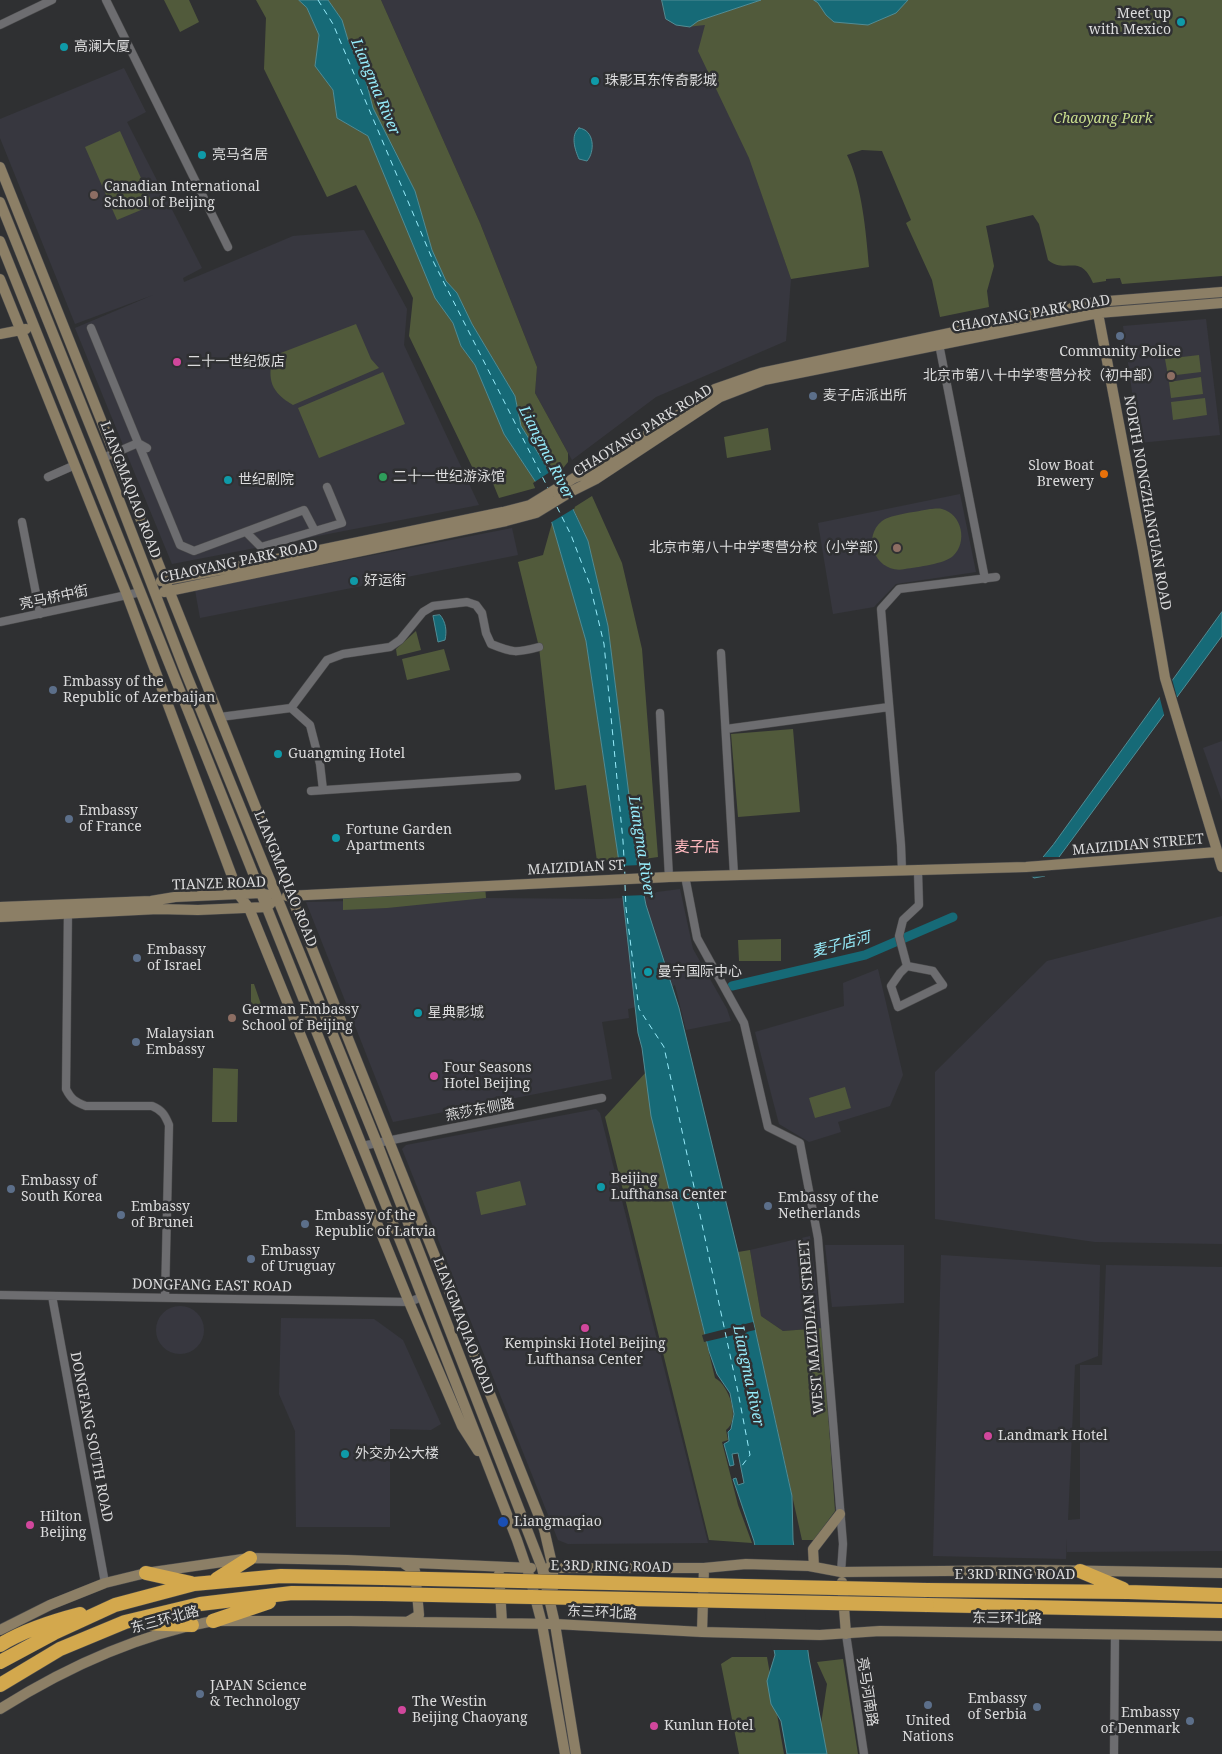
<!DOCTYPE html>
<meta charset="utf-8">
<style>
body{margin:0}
canvas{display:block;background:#2f3032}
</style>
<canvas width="1222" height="1754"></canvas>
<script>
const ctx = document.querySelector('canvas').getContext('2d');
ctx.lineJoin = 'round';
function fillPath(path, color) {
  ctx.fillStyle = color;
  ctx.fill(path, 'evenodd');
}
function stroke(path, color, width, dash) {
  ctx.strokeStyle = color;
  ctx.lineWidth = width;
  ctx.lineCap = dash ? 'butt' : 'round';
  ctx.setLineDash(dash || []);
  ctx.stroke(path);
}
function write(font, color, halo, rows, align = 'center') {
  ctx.font = font + ' "Noto Serif","Noto Sans SC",serif';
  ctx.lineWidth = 5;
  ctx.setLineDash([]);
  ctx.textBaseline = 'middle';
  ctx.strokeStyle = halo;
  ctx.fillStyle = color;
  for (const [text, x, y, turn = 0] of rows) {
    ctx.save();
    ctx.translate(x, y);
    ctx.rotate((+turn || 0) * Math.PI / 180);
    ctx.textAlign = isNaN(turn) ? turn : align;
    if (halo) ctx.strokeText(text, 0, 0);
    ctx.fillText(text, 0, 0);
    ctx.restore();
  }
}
fillPath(new Path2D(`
 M381,0H662L666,19L705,25L791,279L786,341L656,397L572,460L535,393L537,367L480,223Z
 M124,68L146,112L127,122L202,268L183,278L184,282L293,236L364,230L407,309L404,345L479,505L172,564L75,328L153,295L75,324L0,138V119Z
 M1206,319L1220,435L1139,443L1123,326Z
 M960,494L976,572L896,584L874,607L833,614L818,523Z
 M512,528L518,555L200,618L195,590Z
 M1222,741V801L1203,748Z
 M680,889L693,949L727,1009L731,1021L686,1030L675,985L665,991L664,1000L628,1009L629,1018L602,1022L612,1079L393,1122L306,902L486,898L600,899L648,897L657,892Z
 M1222,916V1244L1095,1242L935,1219V1072L1047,961Z
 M878,969L903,1075L890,1106L838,1122L841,1132L809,1142L779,1124L755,1032L844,1006L843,983Z
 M596,1109L600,1113L708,1543L568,1544L558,1540L402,1149L406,1145Z
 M810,1236L822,1328L783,1331L761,1316L750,1250Z
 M825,1245H904V1303L832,1307Z
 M941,1255L1100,1265L1098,1356L1075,1365L1068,1520L1080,1519V1365H1102L1106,1265L1222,1267V1551L1067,1552V1538L1066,1559L933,1556Z
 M156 1330a24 24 0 1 1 48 0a24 24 0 1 1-48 0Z
 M281,1318L374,1319L403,1340L441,1424L431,1430L390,1429V1527H296L295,1431L279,1394Z`), '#37373f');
fillPath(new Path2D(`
 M164,0H189L199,22L180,32Z
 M256,0H299L307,8L319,35L315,66L333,90L337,118L368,136L435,297L453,323L461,346L475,365L504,434L539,487L499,498L487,469L476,475L409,336L413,298L356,185L327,197L264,69L266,18Z
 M328,0H381L480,223L537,367L535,393L568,453V462L555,478L521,426L515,396L472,324L457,293L446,281L432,250L415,191L373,108L365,77L348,40L342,20Z
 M662,0H1222V276L1122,284L1120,278L1106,279V281L1093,283C1080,252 1066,275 1048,260L1039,224L1033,215L986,226L994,266L987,291L989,307L940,317L932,280L906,223L911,220L882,151L862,150L847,155C862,185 866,232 869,267L791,279L749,158L698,51L705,25C688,27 680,29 666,19Z
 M120,131L153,205L117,220L85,147Z
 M356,324L371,359L379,368L293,405C271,392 267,380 273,356Z
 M1199,355L1201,372L1168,376L1165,359Z
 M383,372L405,424L319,458L298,408Z
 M1201,377L1203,394L1171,398L1169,382Z
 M1205,398L1207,415L1173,420L1171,402Z
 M768,428L771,450L727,458L724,437Z
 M592,496L622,563L642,649L658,857L637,860L608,626L588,541L573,508Z
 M930,509C933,509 938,508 942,509C962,514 968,542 953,556C944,564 918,567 905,569C878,575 860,539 882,521C892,514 917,512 930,509Z
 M552,523L586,641L619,862L597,861L586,785L555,790L539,647L518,562L543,555Z
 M416,631L421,650L397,656L396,649Z
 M444,649L450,670L407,680L402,659Z
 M793,729L800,812L738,817L731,734Z
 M485,886L486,898L387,908L343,910V898Z
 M781,939V961H739L738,940Z
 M251,984H254L264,1013H251Z
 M213,1068L238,1069L237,1122H212Z
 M647,1071L660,1148L715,1378C729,1385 741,1420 726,1430L728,1440L722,1442L738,1505L752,1543L709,1540L605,1117Z
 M845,1087L851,1108L815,1118L809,1098Z
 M520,1181L526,1205L481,1215L476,1192Z
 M750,1250L761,1316L783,1331L822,1328L835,1511L814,1540H802L738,1252Z
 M732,1657H767L784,1754H739L721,1664Z
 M843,1659L858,1754H827L821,1724L827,1684L817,1662Z`), '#515a3b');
const water = new Path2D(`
 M299,0H328L342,20L348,40L365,77L373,108L415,191L432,250L446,281L457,293L472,324L515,396L521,426L572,507L588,541L608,626L637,860L646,905L679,1008L738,1252L792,1496L793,1540L809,1659L827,1754H787L781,1721L771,1704L767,1681L775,1655L754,1541L733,1479L736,1478L738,1485L744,1483L738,1453L732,1454L734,1465L730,1466L724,1444L729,1441L728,1432L731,1429L734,1414L730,1393L717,1374L709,1351L651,1116L642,1048L638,1033L619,862L586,641L552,523L539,487L504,434L475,365L461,346L453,323L435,298L368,136L337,118L333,90L315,66L319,35L307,8Z
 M662,0H761L698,21L690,27L676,25L666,19Z
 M814,0H908L896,13L868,25L834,22L826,15L818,3Z
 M579,128C595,130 595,152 587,161L579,159C575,150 570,135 579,128Z
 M1222,612V636L1045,876L1034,878L1029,874L1053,845Z
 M440,615C446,622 447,631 445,640L438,642L433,616Z`);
fillPath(water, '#166a77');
stroke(water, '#518c95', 1);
fillPath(new Path2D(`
 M553,470L575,508L550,523L533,483Z
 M1172,679L1178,701L1165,718L1159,695Z
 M1040,857H1062V858L1048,876L1029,877L1027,872Z
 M641,865L647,895L620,896L617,866Z
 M753,1322L755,1330L704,1342L702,1335Z
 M752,1545H796L810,1650H772Z`), '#2f3032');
stroke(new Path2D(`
 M732,986L865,955L953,917`), '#166a77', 9);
stroke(new Path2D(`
 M318,0L333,24L434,263L549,490
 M557,507L571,535L590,585L604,644L623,841L625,876
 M625,885L626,908L639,1009L664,1047L738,1392L750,1455L741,1467`), '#96ecfb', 1, [6, 5]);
const street = new Path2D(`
 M106,0L228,247
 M0,25L52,0
 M91,328L180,545L194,551L304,510L315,531
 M939,344L985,579
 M103,458L138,443L147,448
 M48,477L75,465
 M22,522L40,614
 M246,532L261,547L342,523L327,487
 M0,622L141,592
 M721,653L734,875
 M291,708L327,660L343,654L390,647L400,640L423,612L433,606L467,602L476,605L482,613L486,633L491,644C513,653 516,653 539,647
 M660,713L669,877
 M220,717L291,708L310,725L320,764L323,790
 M726,729L889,707
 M311,791L517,777
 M902,871L901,845L881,609L899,589L996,577
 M685,876L697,938L744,1023L768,1127L800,1143L818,1238L843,1544L841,1572
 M68,909L66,1089C71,1099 75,1102 86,1106H152C162,1110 165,1115 169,1125L165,1298
 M907,966L933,971L943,985L898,1007L891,986L900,973L907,966L899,936L903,920L919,905L918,871
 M362,1146L602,1098
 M0,1295L409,1302L422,1297
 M52,1296L105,1583
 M846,1634L864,1754
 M1114,1754L1115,1635`);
const secondary = new Path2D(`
 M0,167L544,1529L553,1568V1588
 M0,202L103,458L185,671L377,1143L542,1568L555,1624L576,1754
 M0,241L407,1258L517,1540L530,1578L542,1624L565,1754
 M0,279L127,595L239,895L249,908L409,1302L462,1426L478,1451
 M1097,308L1143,550L1165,678L1222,867
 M0,334L26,329
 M161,581L267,561L503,512L530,505L574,478L590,472L686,410L715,389L761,373L1096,302L1222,292
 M164,592L506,521L536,513L572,491L596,479L720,397L764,380L1098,313L1222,303
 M287,896L669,877L1026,867L1217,852
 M0,907L151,901L175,897L261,893L268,895
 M0,917L158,909L198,910L267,907L271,903
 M403,1563L415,1571L419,1615L409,1621
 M814,1567L813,1549L840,1514
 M548,1568H704L746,1564L809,1566L841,1572L1043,1570L1222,1573
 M499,1574L502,1623
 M842,1582L846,1634
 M0,1630L50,1605L105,1583L146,1573L250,1558L347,1560L531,1568
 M702,1632L704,1568
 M0,1709C65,1668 137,1635 213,1621H350L555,1624L702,1632L820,1635L880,1631L1222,1636`);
const highway = new Path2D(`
 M1080,1571L1123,1589
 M146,1573L191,1583
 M217,1579L250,1558
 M926,1590L1128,1592L1222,1595
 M927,1605L1222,1611
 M213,1621L269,1602
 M140,1623L192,1625
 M0,1645C24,1630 53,1621 80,1614
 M0,1662L54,1633L115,1605L194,1584L281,1576L383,1578
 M0,1685L60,1649L125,1622L200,1604L292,1593L383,1594`);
stroke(street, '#4b4b4c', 9);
stroke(secondary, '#4b4b4c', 11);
stroke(highway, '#4b4b4c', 15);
stroke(street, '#6d6d70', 8);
stroke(secondary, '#8c7f66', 10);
stroke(highway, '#d3a84d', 14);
const highwayBridge = new Path2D(`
 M383,1578L926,1590
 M383,1594L927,1605`);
stroke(highwayBridge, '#4b4b4c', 15, []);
stroke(highwayBridge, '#d3a84d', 14);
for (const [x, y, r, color] of [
 [1181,22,5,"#0f9aa8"],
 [64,47,5,"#0f9aa8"],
 [595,81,5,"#0f9aa8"],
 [202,155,5,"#0f9aa8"],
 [94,195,5,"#8d6e63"],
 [1120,336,5,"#5c6f8a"],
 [177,362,5,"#d1479c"],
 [1171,376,5,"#8d6e63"],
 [813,396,5,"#5c6f8a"],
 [1104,474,5,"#e8710a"],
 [383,477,5,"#2e9e5b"],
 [228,480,5,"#0f9aa8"],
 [897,548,5,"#8d6e63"],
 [354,581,5,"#0f9aa8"],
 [53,690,5,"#5c6f8a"],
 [278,754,5,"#0f9aa8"],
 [69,819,5,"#5c6f8a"],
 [336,838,5,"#0f9aa8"],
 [137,958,5,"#5c6f8a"],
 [648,972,5,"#0f9aa8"],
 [418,1013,5,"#0f9aa8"],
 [232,1018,5,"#8d6e63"],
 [136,1042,5,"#5c6f8a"],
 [434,1076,5,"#d1479c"],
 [601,1187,5,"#0f9aa8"],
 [11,1189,5,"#5c6f8a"],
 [768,1206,5,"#5c6f8a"],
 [121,1215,5,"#5c6f8a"],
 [305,1224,5,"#5c6f8a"],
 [251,1259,5,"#5c6f8a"],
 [585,1328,5,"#d1479c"],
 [988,1436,5,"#d1479c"],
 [345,1454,5,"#0f9aa8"],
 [503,1522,6,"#1a4fb4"],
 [30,1525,5,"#d1479c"],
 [200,1694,5,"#5c6f8a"],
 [928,1705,5,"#5c6f8a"],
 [1037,1707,5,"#5c6f8a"],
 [402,1710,5,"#d1479c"],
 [1190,1721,5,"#5c6f8a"],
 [654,1726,5,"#d1479c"]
]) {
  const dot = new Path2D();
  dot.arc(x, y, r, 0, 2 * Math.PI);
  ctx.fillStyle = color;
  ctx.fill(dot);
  stroke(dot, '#2f3032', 2);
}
write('14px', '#dbdbdc', '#2f3032', [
 ["Meet up",1171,14,"right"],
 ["with Mexico",1171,30,"right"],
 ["高澜大厦",74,47],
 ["珠影耳东传奇影城",605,81],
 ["亮马名居",212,155],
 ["Canadian International",104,187],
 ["School of Beijing",104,203],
 ["Community Police",1120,352,"center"],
 ["二十一世纪饭店",187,362],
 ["北京市第八十中学枣营分校（初中部）",1161,376,"right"],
 ["麦子店派出所",823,396],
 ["Slow Boat",1094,466,"right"],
 ["Brewery",1094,482,"right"],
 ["二十一世纪游泳馆",393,477],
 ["世纪剧院",238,480],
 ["北京市第八十中学枣营分校（小学部）",887,548,"right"],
 ["好运街",364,581],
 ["Embassy of the",63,682],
 ["Republic of Azerbaijan",63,698],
 ["Guangming Hotel",288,754],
 ["Embassy",79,811],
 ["of France",79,827],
 ["Fortune Garden",346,830],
 ["Apartments",346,846],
 ["Embassy",147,950],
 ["of Israel",147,966],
 ["曼宁国际中心",658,972],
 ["German Embassy",242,1010],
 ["School of Beijing",242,1026],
 ["星典影城",428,1013],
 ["Malaysian",146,1034],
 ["Embassy",146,1050],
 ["Four Seasons",444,1068],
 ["Hotel Beijing",444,1084],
 ["Beijing",611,1179],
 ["Lufthansa Center",611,1195],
 ["Embassy of",21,1181],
 ["South Korea",21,1197],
 ["Embassy of the",778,1198],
 ["Netherlands",778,1214],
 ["Embassy",131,1207],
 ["of Brunei",131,1223],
 ["Embassy of the",315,1216],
 ["Republic of Latvia",315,1232],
 ["Embassy",261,1251],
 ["of Uruguay",261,1267],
 ["Kempinski Hotel Beijing",585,1344,"center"],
 ["Lufthansa Center",585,1360,"center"],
 ["Landmark Hotel",998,1436],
 ["外交办公大楼",355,1454],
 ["Hilton",40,1517],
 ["Beijing",40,1533],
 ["Liangmaqiao",514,1522],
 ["JAPAN Science",210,1686],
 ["& Technology",210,1702],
 ["Embassy",1027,1699,"right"],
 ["of Serbia",1027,1715,"right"],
 ["The Westin",412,1702],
 ["Beijing Chaoyang",412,1718],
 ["Embassy",1180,1713,"right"],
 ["of Denmark",1180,1729,"right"],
 ["United",928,1721,"center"],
 ["Nations",928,1737,"center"],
 ["Kunlun Hotel",664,1726]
], 'left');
write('italic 14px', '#cadf8e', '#2f3032', [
 ["Chaoyang Park",1103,119]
]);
write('14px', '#dbdbdc', '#2f3032', [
 ["CHAOYANG PARK ROAD",1031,314,-10],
 ["CHAOYANG PARK ROAD",643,431,-32],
 ["LIANGMAQIAO ROAD",130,490,69],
 ["NORTH NONGZHANGUAN ROAD",1147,503,80],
 ["CHAOYANG PARK ROAD",239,562,-12],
 ["亮马桥中街",54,598,-12],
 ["MAIZIDIAN STREET",1138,845,-5],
 ["MAIZIDIAN ST",576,868,-3],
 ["LIANGMAQIAO ROAD",285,879,68],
 ["TIANZE ROAD",219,884,-2],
 ["燕莎东侧路",480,1110,-11],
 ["DONGFANG EAST ROAD",212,1286,1],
 ["LIANGMAQIAO ROAD",463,1326,69],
 ["WEST MAIZIDIAN STREET",812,1327,-95],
 ["DONGFANG SOUTH ROAD",91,1437,79],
 ["E 3RD RING ROAD",611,1567,1],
 ["E 3RD RING ROAD",1015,1575],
 ["东三环北路",602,1613,3],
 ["东三环北路",1007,1619,1],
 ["东三环北路",165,1620,-15],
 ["亮马河南路",867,1692,81]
]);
write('italic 15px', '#96ecfb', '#2f3032', [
 ["Liangma River",375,87,67],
 ["Liangma River",546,453,63],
 ["Liangma River",641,847,81],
 ["麦子店河",841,945,-15],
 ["Liangma River",748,1376,78]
]);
write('15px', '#fdb8be', '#2f3032', [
 ["麦子店",697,848]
]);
</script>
